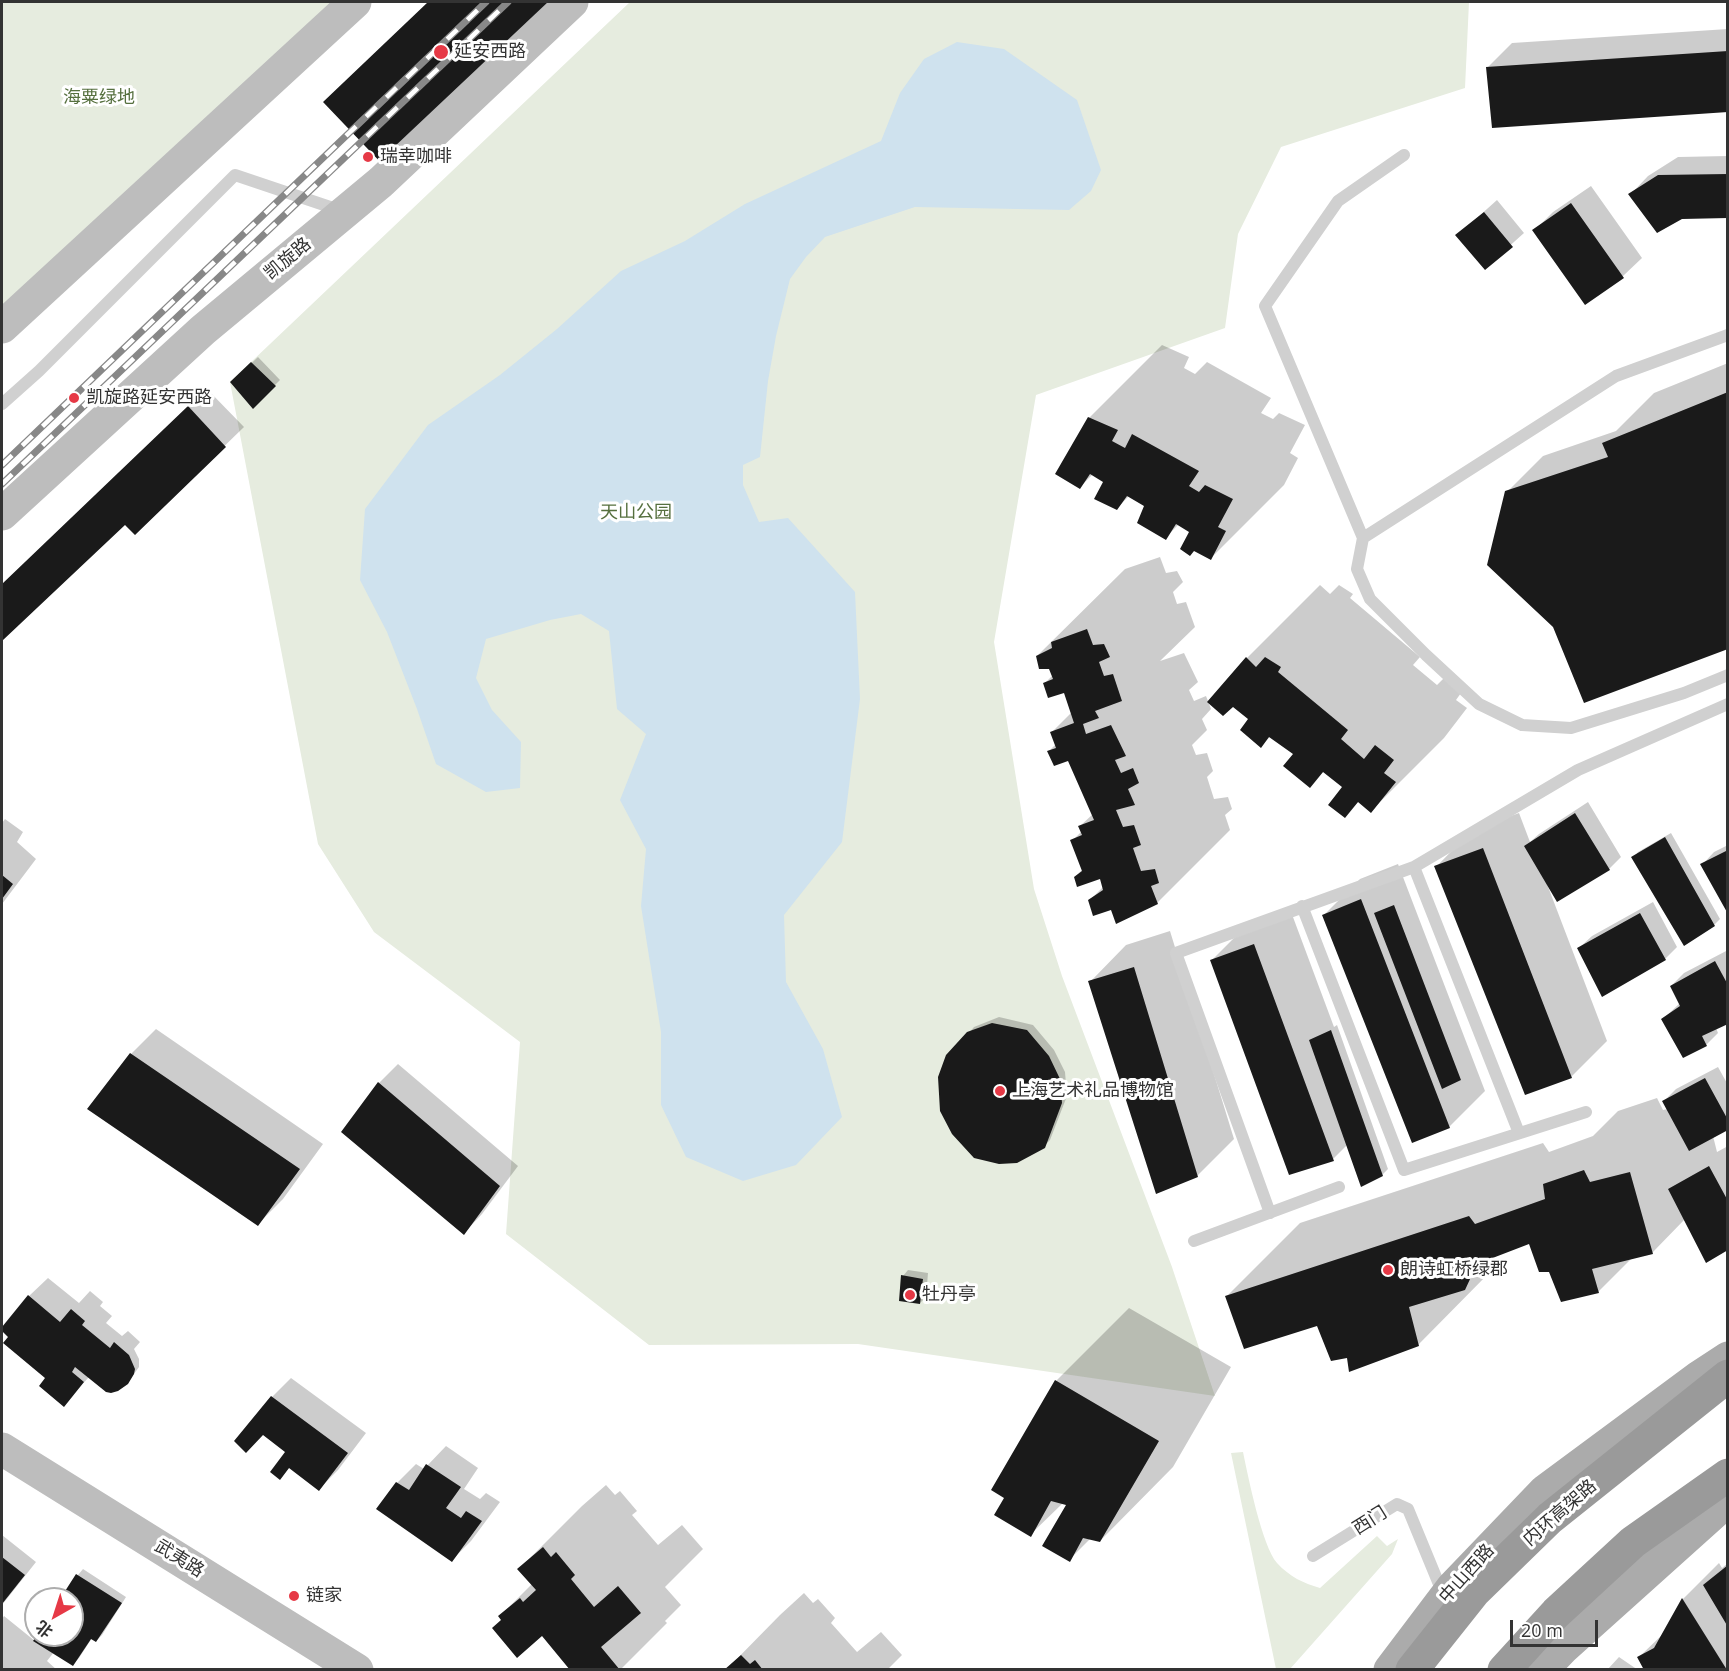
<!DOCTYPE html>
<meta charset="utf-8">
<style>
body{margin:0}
#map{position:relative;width:1729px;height:1671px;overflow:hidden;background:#fff;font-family:"Open Sans","Noto Sans SC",sans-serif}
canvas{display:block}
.frame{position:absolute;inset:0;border:3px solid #333;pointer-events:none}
.north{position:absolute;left:24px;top:1587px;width:60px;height:60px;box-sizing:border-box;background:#fff;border:2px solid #adadad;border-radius:50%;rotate:219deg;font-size:16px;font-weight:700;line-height:24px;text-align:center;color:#333}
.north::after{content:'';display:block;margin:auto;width:21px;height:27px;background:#e63946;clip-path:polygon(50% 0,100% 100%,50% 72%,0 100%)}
.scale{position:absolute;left:1510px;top:1620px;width:88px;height:27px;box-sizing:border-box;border:3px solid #333;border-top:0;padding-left:8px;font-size:18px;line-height:21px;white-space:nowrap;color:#333;-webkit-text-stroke:4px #fff;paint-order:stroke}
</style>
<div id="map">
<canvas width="1729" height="1671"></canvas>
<div class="frame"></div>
<div class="north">北</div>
<div class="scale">20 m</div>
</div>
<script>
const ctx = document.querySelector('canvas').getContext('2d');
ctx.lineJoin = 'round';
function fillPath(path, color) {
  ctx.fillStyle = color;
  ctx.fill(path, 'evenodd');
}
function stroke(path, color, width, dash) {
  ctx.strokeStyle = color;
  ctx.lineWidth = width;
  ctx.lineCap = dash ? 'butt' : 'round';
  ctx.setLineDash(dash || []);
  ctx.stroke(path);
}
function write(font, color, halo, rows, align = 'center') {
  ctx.font = font + ' "Open Sans","Noto Sans SC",sans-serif';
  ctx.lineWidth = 6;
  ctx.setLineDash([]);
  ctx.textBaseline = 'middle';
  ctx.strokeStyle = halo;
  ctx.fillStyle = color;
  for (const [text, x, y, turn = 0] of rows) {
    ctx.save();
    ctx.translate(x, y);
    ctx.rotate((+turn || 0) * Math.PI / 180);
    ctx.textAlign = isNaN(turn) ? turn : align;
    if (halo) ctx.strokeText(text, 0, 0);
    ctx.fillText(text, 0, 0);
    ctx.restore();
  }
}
fillPath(new Path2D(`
 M2,2H344L2,321Z
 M630,2H1469L1465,88L1281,147L1238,234L1225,328L1036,395L994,642L1034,889L1062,976L1172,1267L1215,1396L858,1344L649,1345L506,1234L520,1042L374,932L318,844L230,382Z
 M1243,1452C1248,1476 1262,1546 1277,1563C1290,1577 1303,1583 1320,1588L1377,1536L1387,1546L1398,1539L1392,1554L1290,1669H1276L1231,1453Z`), '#e6ecdf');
fillPath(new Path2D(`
 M957,42L1004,49L1077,100L1101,170L1091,191L1069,210L915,207L825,237L806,257L790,279L776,336L768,381L760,457L743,465V485L759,522L788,518L855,592L860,699L842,842L784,915L786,982L823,1049L842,1117L796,1165L743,1181L686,1157L661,1105V1032L641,906L646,849L620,800L646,734L617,709L609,631L581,614L550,620L486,639L476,678L492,710L521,742L520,788L486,792L436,764L417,709L387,632L360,580L365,509L428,425L500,375L557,329L621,271L685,241L745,204L881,141L900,93L924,59Z`), '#cfe2ee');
fillPath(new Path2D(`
 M429,2H557L344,83Z
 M1728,29V111L1487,68L1512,43Z
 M1728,156V216L1630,195L1648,176L1678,157Z
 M1591,186L1642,258L1623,276L1585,303L1534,231L1553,212Z
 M1497,200L1524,233L1485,268L1458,235Z
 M1162,345L1189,357L1184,368L1195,374L1207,362L1271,398L1261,413L1273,419L1279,413L1305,425L1290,453L1298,458L1284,485L1211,558L1191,531L1179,524L1165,538L1146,505L1129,496L1117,508L1105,482L1093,474L1080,487L1089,418Z
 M258,357L280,380L253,407L232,382Z
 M1728,363V648L1507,492L1543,456L1616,431L1654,393Z
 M207,389L244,427L135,533L125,523L2,639V586Z
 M1160,557L1166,573L1177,571L1183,582L1173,592L1177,604L1186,602L1195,627L1160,661L1184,653L1198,682L1189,690L1194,701L1206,696L1211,709L1202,719L1207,730L1192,745L1196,755L1207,753L1213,771L1207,777L1214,799L1228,797L1232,809L1225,815L1230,830L1157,903L1112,908L1090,900L1104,886L1101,877H1075L1083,869L1072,841L1082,831L1080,826L1093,814L1068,759L1049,751L1056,744L1052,732L1072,712L1065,692L1045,683L1053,675L1050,667L1037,656L1125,569Z
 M1320,585L1330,594L1339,585L1353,594L1350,598L1420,657L1413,665L1437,685L1449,673L1466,686L1456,700L1467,708L1444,738L1371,811L1359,801L1345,816V787L1324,771L1310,786L1296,754L1271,736L1260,746L1250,719L1247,658Z
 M1588,802L1621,857L1609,869L1547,884L1607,1041L1571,1077L1436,867L1472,830L1519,813L1530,842L1539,834Z
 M5,819L23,832L17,842L36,859L2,904V823Z
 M1671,833L1720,919L1714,925L1684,944L1633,858L1638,852Z
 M1728,845V911L1702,865L1714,852Z
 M1398,864L1485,1091L1449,1127L1324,915L1360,879Z
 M1653,902L1677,947L1665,959L1579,948L1592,936Z
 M1290,909L1334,1027L1337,1025L1388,1169L1382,1175L1347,1145L1333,1159L1212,960L1248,924Z
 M1170,931L1234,1139L1197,1176L1090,982L1126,945Z
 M1728,950V1022L1716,1028L1718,1033L1706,1045L1663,1019L1680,1003L1671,986L1684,973Z
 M999,1017L1033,1025L1054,1050L1065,1072L1067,1096L1050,1140L1044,1146L968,1034L974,1027Z
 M156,1029L323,1144L283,1199L258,1224L89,1109L132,1053Z
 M398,1064L518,1166L482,1214L464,1233L343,1132L379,1083Z
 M1718,1067L1728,1085V1128L1713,1136L1717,1152L1728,1146V1249L1685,1219L1652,1253L1632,1258L1598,1292L1550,1270L1530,1242L1498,1254L1489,1263L1491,1271L1418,1345L1348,1356L1318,1324L1227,1296L1300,1223L1543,1143L1549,1152L1593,1136L1618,1111L1657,1098L1663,1110L1668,1109L1664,1101L1676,1089Z
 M908,1270L928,1273L926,1297L920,1303L903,1276Z
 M48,1278L79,1303L90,1291L103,1302L100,1306L112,1316L106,1323L122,1336L128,1331L140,1342L134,1349L139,1359V1367L131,1378L89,1377L63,1405L51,1373L2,1329L29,1296Z
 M1129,1308L1231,1367L1173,1467L1100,1541L1091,1538L1069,1560L1068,1504L1063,1503L1030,1535L1006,1497L1056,1381Z
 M291,1378L366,1433L338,1470L319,1489L290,1467L280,1478L287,1451L263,1433L236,1441L272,1397Z
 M446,1446L478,1468L464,1489L480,1499L486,1493L500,1502L471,1541L452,1560L397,1483L416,1464L424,1469Z
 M606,1485L615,1495L620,1491L637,1511L632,1515L658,1545L682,1525L703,1549L665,1587L681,1605L665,1621L667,1623L620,1670H572L542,1634L502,1620L500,1616L532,1584L519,1569L582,1506Z
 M2,1535L36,1562L2,1605Z
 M1719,1563L1722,1568L1728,1563V1670H1646L1639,1657L1664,1633L1683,1599Z
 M83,1569L126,1597L102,1635L96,1641L92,1638L79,1658L73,1664L54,1652L47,1661L57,1670H2V1619L4,1616L35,1641L39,1635H72V1599H62L78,1575Z
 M804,1593L813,1603L818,1599L835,1618L831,1623L857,1652L881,1632L902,1655L887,1670H726L780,1615Z
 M1619,1657L1638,1670H1607Z`), '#0003');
fillPath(new Path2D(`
 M428,2H559L386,168L323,102Z
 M1728,51V112L1492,128L1486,67Z
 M1728,174V218L1682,219L1657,233L1628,194L1658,175Z
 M1571,203L1624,278L1585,305L1532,230Z
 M1484,212L1513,247L1485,270L1455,235Z
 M251,362L276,386L253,409L230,382Z
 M1728,392V649L1584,703L1553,627L1487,565L1505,491L1608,457L1602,443Z
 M188,406L226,447L135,535L125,525L2,641V584Z
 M1088,417L1118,430L1112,441L1125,448L1132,434L1199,471L1189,486L1199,492L1205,485L1233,499L1218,527L1226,531L1211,560L1194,551L1190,556L1180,549L1189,532L1176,524L1166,540L1137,523L1144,506L1127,496L1117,510L1094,499L1103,482L1090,474L1080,489L1055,474Z
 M1087,629L1093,645L1104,644L1110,657L1099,662L1104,676L1113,674L1122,701L1095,711L1099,718L1083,724L1086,734L1111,725L1126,756L1115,760L1121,773L1133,768L1139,783L1128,789L1135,805L1116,810L1123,827L1134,825L1141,845L1133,848L1141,871L1155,869L1159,883L1151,886L1158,904L1116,924L1111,910L1093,916L1088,900L1103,890L1100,879L1077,887L1074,877L1082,871L1070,840L1082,835L1078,826L1094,820L1068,761L1054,766L1047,751L1056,748L1050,732L1074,723L1064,693L1048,698L1043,683L1053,679L1049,669H1039L1036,656L1052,648L1051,642Z
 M1246,657L1256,667L1265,657L1281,667L1278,672L1348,730L1341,739L1364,759L1375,745L1394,760L1384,773L1396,782L1371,813L1358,802L1345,818L1328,805L1342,787L1323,772L1310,788L1283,766L1293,754L1269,737L1261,748L1240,730L1248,719L1233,707L1223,716L1207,702Z
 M1575,813L1610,870L1557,902L1524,846Z
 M1665,837L1715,926L1684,946L1631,857Z
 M1483,848L1572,1078L1525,1095L1434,866Z
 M1728,850V914L1700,864Z
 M2,875L13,884L2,899Z
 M1361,899L1450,1128L1412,1143L1322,915Z
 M1394,905L1461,1080L1442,1089L1374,913Z
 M1640,913L1666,960L1602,997L1577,948Z
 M1254,944L1334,1161L1289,1175L1210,960Z
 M1715,961L1728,985V1024L1702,1036L1707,1046L1683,1058L1661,1019L1680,1006L1670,986Z
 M1134,967L1198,1177L1156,1194L1088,981Z
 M992,1023L1027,1030L1049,1056L1060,1079L1062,1103L1045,1148L1017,1163L999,1164L974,1158L952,1134L940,1111L938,1077L946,1055L967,1032Z
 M1331,1030L1383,1176L1361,1187L1309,1040Z
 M130,1053L300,1169L258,1226L87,1109Z
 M1705,1078L1728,1120V1130L1689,1151L1662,1101Z
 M378,1082L500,1186L464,1235L341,1132Z
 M1709,1166L1728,1201V1250L1706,1263L1668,1189Z
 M1584,1170L1590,1182L1630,1172L1653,1254L1592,1269L1599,1293L1561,1302L1549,1272H1539L1529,1244L1477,1264L1465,1290L1409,1307L1419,1346L1349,1372L1347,1358L1331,1361L1317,1326L1244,1349L1225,1296L1469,1216L1475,1224L1545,1199L1543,1184Z
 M901,1275L923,1279L920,1304L899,1301Z
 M28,1295L60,1322L71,1309L85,1321L82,1325L110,1348L114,1342L129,1355L135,1369L134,1374L128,1384L118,1391L111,1393L106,1392L75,1367L72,1372L84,1382L64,1407L39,1386L45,1378L3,1343L8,1337L2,1331V1327Z
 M1055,1380L1159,1441L1100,1542L1083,1538L1070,1562L1042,1546L1066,1505L1051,1501L1031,1537L994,1515L1004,1498L991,1490Z
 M271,1396L348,1453L319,1491L289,1468L280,1480L270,1472L285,1452L263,1435L246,1453L234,1441Z
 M426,1464L461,1487L446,1508L461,1518L466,1511L482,1521L452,1562L376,1509L396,1482L409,1490Z
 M543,1547L551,1557L556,1552L575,1575L571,1579L594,1607L618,1586L641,1613L601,1647L620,1670H570L542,1636L517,1658L492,1628L501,1620L498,1616L520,1598L523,1602L536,1590L517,1569Z
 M2,1557L25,1575L2,1604Z
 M1728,1565V1627L1703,1585Z
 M76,1574L122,1603L96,1642L91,1639L73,1666L33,1641L37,1635H72V1599H60Z
 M1682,1598L1727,1670H1644L1637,1657L1654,1648Z
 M741,1655L750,1664L755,1660L763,1670H724Z`), '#1a1a1a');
stroke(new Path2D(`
 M1728,335L1616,376L1363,538L1357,569L1370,599L1426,655L1479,704L1522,725L1571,728L1684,693L1728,675
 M2,404L39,371L235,175L342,211
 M1363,538L1265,306L1338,201L1404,155
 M1414,867L1519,1133
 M1302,906L1404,1170L1586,1112
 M1270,1213L1176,953L1414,867L1578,770L1728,704
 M1194,1241L1339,1187
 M1313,1556L1397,1504L1408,1509L1443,1594`), '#d0d0d0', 12);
stroke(new Path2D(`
 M2,327L355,2
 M2,514L203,330L381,182L572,2
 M2,1449L357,1670`), '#bdbdbd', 33);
stroke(new Path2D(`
 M1390,1670L1452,1588L1545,1491L1699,1377L1728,1358
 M1542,1670L1562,1649L1728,1500`), '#ababab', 33);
stroke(new Path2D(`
 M1412,1670L1474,1592L1550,1518L1728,1376
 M1504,1670L1556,1613L1633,1542L1728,1475`), '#9a9a9a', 33);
const rail = new Path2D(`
 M2,465L486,2
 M2,484L508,2`);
stroke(rail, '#888', 7);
stroke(rail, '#fff', 4.5, [14]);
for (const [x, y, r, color] of [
 [441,52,8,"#e63946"],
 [368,157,6,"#e63946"],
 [74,398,6,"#e63946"],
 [1000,1091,6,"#e63946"],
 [1388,1270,6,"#e63946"],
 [910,1295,6,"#e63946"],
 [294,1596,6,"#e63946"]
]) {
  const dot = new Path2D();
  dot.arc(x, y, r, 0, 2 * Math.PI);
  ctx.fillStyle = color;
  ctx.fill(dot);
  stroke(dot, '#fff', 2);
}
write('18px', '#333', '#fff', [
 ["延安西路",454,52],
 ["瑞幸咖啡",380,157],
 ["凯旋路延安西路",86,398],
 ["上海艺术礼品博物馆",1012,1091],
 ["朗诗虹桥绿郡",1400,1270],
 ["牡丹亭",922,1295],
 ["链家",306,1596]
], 'left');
write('18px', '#56703f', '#fff', [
 ["海粟绿地",99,98],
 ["天山公园",636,513]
]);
write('18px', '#333', '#fff', [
 ["凯旋路",288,259,-40],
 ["内环高架路",1560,1513,-41],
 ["西门",1370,1521,-32],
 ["武夷路",179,1559,32],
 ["中山西路",1467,1574,-48]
]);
</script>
